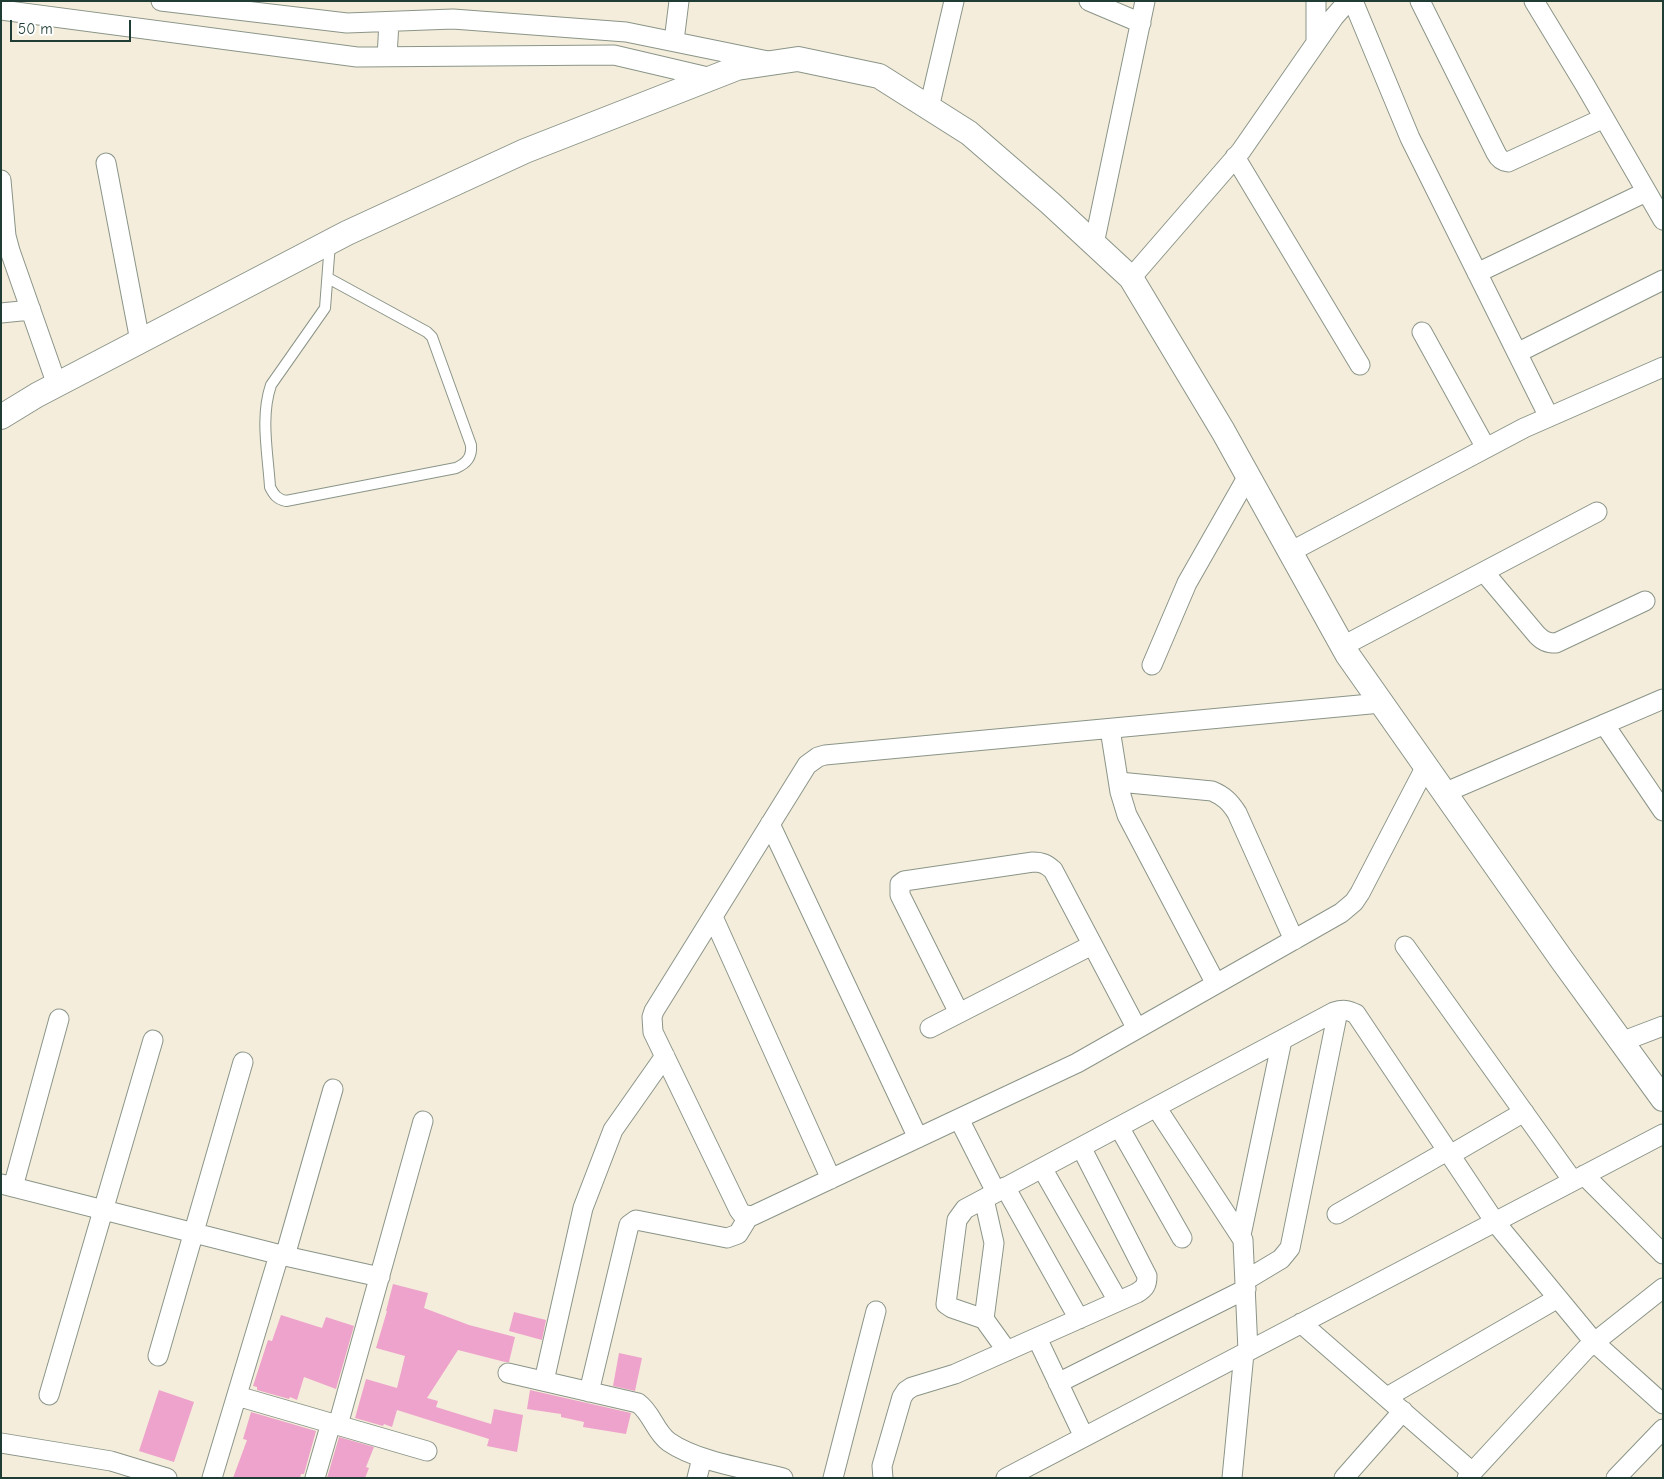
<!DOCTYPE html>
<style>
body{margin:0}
#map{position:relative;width:1664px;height:1479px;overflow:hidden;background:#f5eddb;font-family:"Comic Neue",sans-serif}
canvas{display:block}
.frame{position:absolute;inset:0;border:2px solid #1f3d34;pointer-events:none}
.scale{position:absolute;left:10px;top:20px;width:121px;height:22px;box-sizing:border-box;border:2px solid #1f3d34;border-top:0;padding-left:6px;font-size:15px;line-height:18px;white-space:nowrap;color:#1f3d34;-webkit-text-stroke:4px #fff;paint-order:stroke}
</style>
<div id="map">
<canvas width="1664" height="1479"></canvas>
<div class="frame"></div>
<div class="scale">50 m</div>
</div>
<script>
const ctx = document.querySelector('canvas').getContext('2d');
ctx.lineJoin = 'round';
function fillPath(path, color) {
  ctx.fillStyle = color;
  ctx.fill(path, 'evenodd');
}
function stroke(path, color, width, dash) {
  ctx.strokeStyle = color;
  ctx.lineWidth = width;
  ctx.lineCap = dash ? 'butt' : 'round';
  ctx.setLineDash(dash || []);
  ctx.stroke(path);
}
fillPath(new Path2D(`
 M393,1284L428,1293L424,1308L469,1325L515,1337L509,1362H505L458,1350L427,1398L438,1401L436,1407L491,1424L494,1409L523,1415L517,1452L487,1446L489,1439L397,1410L392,1427L384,1424L383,1426L355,1418L366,1379L397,1388L405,1356L376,1348L387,1311H386Z
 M514,1312L546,1320L542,1340L509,1331Z
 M281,1315L322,1328L326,1317L354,1326L336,1389L304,1377L297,1400L290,1397L289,1399L257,1390V1387L253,1386L268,1340L272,1341Z
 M619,1353L642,1358L635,1391L613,1386Z
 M159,1390L194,1402L174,1462L139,1451Z
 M530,1390L631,1413L626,1434L583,1427L584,1422L561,1417V1414L527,1409Z
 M251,1412L316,1431L304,1474H301L300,1478H233L247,1440L243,1439Z
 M339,1437L374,1447L366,1467L369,1468L365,1478H327Z`), '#eda3cb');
const service = new Path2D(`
 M328,278L427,332L432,337L471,445C472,457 467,463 456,468L286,501C277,499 274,495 270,487C268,454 260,417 271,385L325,308L330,243`);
const minor = new Path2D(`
 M161,1L347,23L453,19L626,32L768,61
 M1089,1L1141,23
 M1316,1V42
 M1353,1L1410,138L1549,417
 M1420,1L1496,153C1499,159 1502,161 1508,162L1604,118
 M1534,1L1585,85L1663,220
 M1,10L357,57L614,55L712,78
 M674,41L679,1
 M387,57L389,22
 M929,108L954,1
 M1235,157L1360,365
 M106,163L140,341
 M1,180L6,236L10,251L57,385
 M1094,244L1145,1
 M1477,273L1646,192
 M1131,278L1241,151L1334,17L1348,1
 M1,313L31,310
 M1422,332L1486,448
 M1517,353L1663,280
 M1290,552L1524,428L1663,367
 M1484,572L1537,635C1543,641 1547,643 1556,643L1645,601
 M1343,646L1597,512
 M1152,665L1187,583L1248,476
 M1381,703L825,755L818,757L807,765L654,1011L652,1017L653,1032L739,1210L742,1214L752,1216L1077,1063L1341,913L1354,902L1360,893L1426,766
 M1604,724L1663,811
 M1110,729L1120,792L1127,815L1216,984
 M1119,782L1212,791C1224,796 1230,802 1237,813L1294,940
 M1444,793L1663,699
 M770,824L918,1138
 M713,917L831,1179
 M1405,946L1573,1181
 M959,1013L900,895V884L904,881L1033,862C1042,862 1046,864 1053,870L1137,1029
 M930,1028L1092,945
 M1621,1042L1663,1026
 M1156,1107L1243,1240L1248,1351
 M959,1119L996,1192
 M1119,1127L1182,1238
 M1450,1155L1524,1112
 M1042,1168L1118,1301
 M1584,1175L1663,1254
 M1,1184L285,1256L380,1277
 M13,1187L59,1019
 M1005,1187L1079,1319
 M984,1199L994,1243L984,1319
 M1337,1214L1447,1151
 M1241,1235L1282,1040
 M285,1256L333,1089
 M1246,1280L1281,1259L1290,1248L1338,1011
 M1301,1323L1472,1472
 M1037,1338L1084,1437
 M1007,1351L984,1319L952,1308L946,1304L957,1220L965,1209L1334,1012C1343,1009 1348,1010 1356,1014L1495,1222L1595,1343L1663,1404
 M158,1356L243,1062
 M508,1373L638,1403C652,1413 655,1432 669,1442C698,1462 749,1469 783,1478
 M544,1381L583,1208L613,1130L665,1056
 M1058,1383L1246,1289
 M589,1392L629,1225L636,1220L727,1238L738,1234L749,1216
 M49,1395L153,1040
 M237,1396L427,1451
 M1387,1397L1558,1298
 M338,1425L423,1121
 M1,1443L111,1461L167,1478
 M212,1478L279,1255
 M315,1478L331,1423
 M697,1478L702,1458
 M833,1478L876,1311
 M883,1478L882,1466L902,1397L906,1391L912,1387L955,1374L1137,1293C1145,1288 1147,1285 1147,1276L1081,1147
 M1006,1478L1663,1134
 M1232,1478L1244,1353
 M1344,1478L1403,1411
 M1467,1478L1586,1349L1663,1288
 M1616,1478L1663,1429`);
const tertiary = new Path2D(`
 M1,417L37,395L347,233L525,151L737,68L798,59L879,76L969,133L1050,203L1131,278L1223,431L1347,654L1562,960L1663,1099`);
stroke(service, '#8a9588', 12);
stroke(minor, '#8a9588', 21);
stroke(tertiary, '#8a9588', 26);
stroke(service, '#fff', 10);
stroke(minor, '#fff', 19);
stroke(tertiary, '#fff', 24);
</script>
